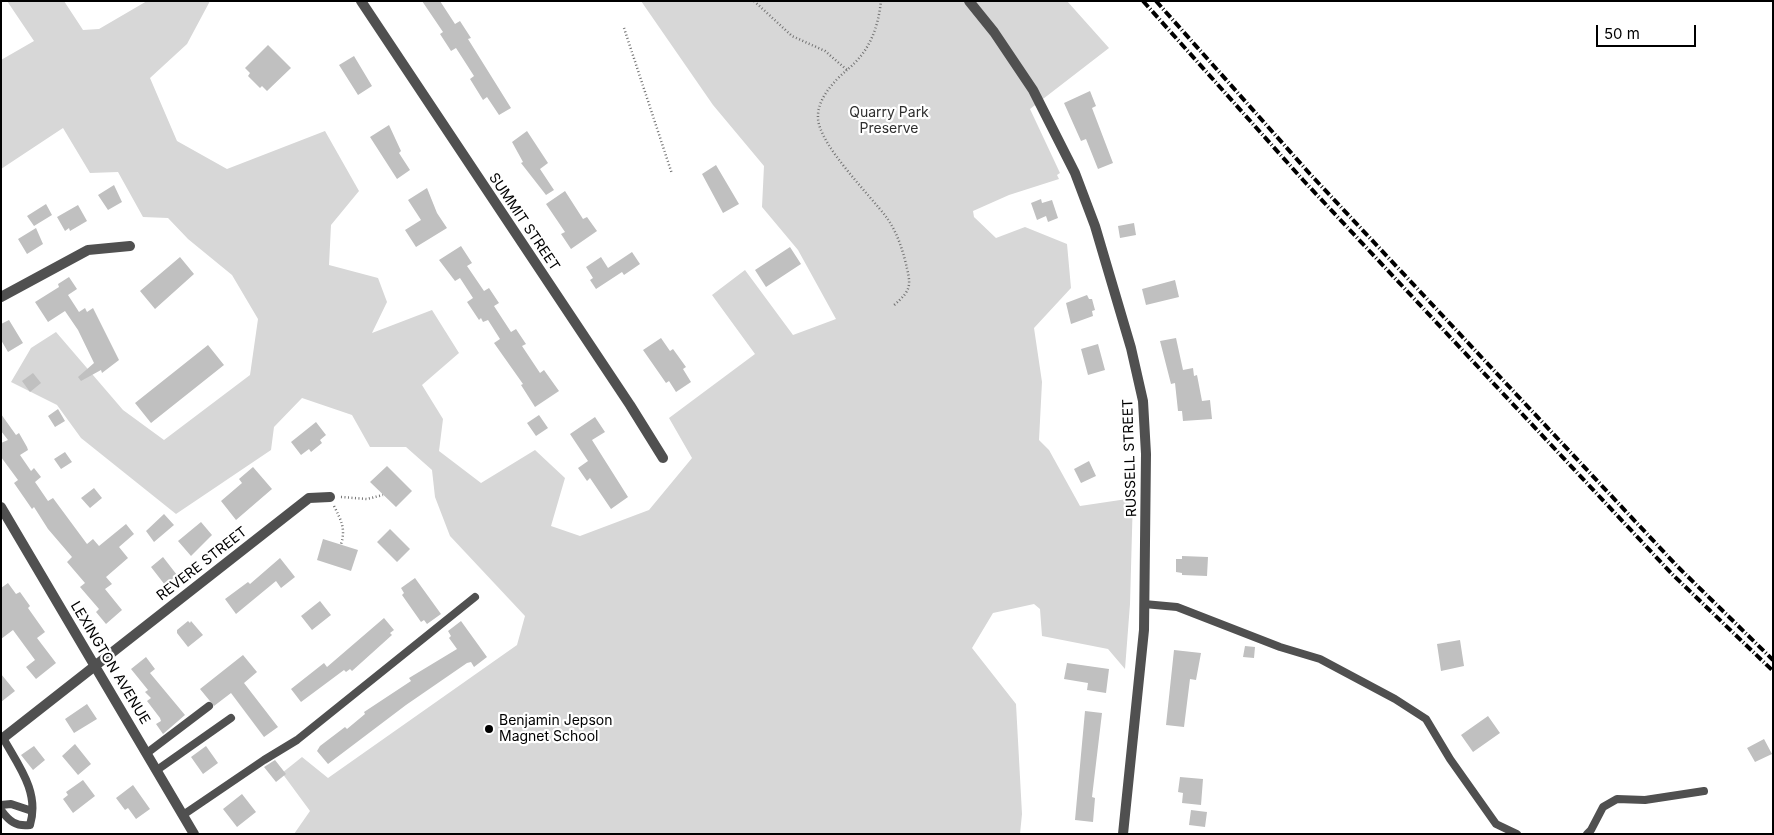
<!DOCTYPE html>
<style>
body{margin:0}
#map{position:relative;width:1774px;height:835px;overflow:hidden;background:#fff;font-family:Inter,sans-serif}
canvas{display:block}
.frame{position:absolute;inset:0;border:2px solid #000;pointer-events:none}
.scale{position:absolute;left:1596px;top:25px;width:100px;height:22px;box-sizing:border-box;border:2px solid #000;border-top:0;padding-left:6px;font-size:15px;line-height:18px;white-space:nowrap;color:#000;-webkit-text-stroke:4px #fff;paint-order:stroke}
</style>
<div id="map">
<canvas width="1774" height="835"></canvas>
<div class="frame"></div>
<div class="scale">50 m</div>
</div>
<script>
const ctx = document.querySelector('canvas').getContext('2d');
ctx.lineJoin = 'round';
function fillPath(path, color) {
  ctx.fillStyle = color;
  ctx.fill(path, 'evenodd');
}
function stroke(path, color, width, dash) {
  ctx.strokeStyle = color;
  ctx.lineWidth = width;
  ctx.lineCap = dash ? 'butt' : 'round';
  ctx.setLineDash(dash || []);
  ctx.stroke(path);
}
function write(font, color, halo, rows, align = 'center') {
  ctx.font = font + ' Inter,sans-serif';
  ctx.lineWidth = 4.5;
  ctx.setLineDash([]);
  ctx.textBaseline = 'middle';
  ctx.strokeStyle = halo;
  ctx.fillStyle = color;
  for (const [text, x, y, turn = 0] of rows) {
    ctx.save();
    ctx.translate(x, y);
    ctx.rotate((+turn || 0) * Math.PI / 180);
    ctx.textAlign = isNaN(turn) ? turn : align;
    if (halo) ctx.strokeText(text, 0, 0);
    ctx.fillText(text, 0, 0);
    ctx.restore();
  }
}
fillPath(new Path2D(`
 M7,1H64L83,30L99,29L147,1H210L187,44L150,78L177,141L227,169L325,131L359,191L331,225L329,265L378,278L387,302L372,333L432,310L459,353L422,385L443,419L439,451L481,483L535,450L565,478L551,526L580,536L649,510L692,458L669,418L755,354L712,295L745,270L793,335L836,319L798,250L762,207L764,166L713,105L641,1H1067L1109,48L1030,109L1060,173L1057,175L1059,179L1009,195L973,211L974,217L996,238L1025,227L1067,244L1071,288L1034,328L1042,382L1039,440L1049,450L1080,506L1127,499L1133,496L1130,604L1125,669L1108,649L1042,636L1040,609L1034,604L993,613L972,648L1016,704L1022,814L1020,834H294L310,811L282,773L302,757L328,778L517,645L525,616L450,536L435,497L432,470L406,447H370L352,415L302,398L274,427L271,450L176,514L81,438L57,405L11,382L31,348L56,332L123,410L164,440L250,375L258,319L232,275L188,239L168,218L143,217L118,172L90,173L63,128L1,169V60L34,41Z`), '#d7d7d7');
fillPath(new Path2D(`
 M422,1H440L455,24L460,21L471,38L468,39L511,108L499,115L487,97L483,100L470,79L474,76L456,48L451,51L440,34L443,32Z
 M268,45L291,68L267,91L262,86L260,88L248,76L250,73L245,68Z
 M354,56L372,86L358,95L339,65Z
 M1090,91L1096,106L1092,108L1113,163L1098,169L1086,139L1081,141L1064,103Z
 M389,125L401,151L399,153L410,170L397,179L370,137Z
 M527,131L548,163L540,169L554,190L546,195L521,163L523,162L512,142Z
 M716,165L739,204L723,213L702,174Z
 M114,185L122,202L108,210L98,195Z
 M427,188L437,213L447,228L416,247L405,230L421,220L408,200Z
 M565,191L583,219L587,217L597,231L571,249L561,234L565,232L546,204Z
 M1041,199L1042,203L1052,200L1058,218L1048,222L1046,216L1037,220L1031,203Z
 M46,204L52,215L34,226L27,216Z
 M78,205L87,221L70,231L69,228L65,231L57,217Z
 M1134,223L1136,235L1120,238L1118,226Z
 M36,228L43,244L27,254L18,239Z
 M461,246L472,263L467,266L484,291L489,288L499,303L494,306L511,332L516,329L526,344L522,346L540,373L544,370L559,391L535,407L521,385L523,384L494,343L500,339L488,320L483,322L481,318L479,320L467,302L473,298L460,278L455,281L439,260Z
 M790,247L801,264L766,287L755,270Z
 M632,252L640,264L624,275L622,272L596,289L590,280L593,278L586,267L601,257L608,268Z
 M180,257L194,274L155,309L140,291Z
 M69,277L77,289L68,295L79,312L85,308L87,312L93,308L119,360L102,373L101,370L81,381L78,377L94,363L78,330L65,311L48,322L35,302L59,287L58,284Z
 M1175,280L1179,297L1146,305L1142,289Z
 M1087,295L1089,299H1092L1095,310L1092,311L1093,316L1071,324L1066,303Z
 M9,320L23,343L8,352L1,340V324Z
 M661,338L670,351L673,349L686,367L683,369L691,382L676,392L669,381L666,383L643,350Z
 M1176,338L1183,370L1193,368L1194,376L1197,375L1202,401L1210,400L1212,419L1183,421L1182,411H1178L1175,383L1171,384L1160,341Z
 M1098,344L1105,370L1088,375L1081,349Z
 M208,345L224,365L151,423L135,403Z
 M33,373L41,383L30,392L22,381Z
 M58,409L65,421L55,427L48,416Z
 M1,414L16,435L19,433L27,447L28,450L20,455L31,471L34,468L41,477L35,482L48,501L53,498L87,544L93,539L99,546L126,524L134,534L119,547L128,558L106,577L112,584L105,589L122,610L106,624L96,612L99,609L80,587L85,583L67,562L72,557L48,529L34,507L32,509L14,483L18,480L1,457V443L8,440L1,431Z
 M539,415L548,428L536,436L527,423Z
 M595,417L605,432L592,440L628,497L611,509L590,478L587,481L578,468L588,461L570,434Z
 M316,422L326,435L320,440L322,443L311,452L309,449L301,455L291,442Z
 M65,452L72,462L61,469L54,459Z
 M1089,461L1096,476L1081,483L1074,469Z
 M387,466L412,491L396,507L370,482Z
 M253,467L272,489L236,520L221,501L242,483L239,479Z
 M94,488L102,498L90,508L81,498Z
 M164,514L174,525L154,542L146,531Z
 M201,522L212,535L191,556L178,541Z
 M390,529L410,549L397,562L377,542Z
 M323,539L358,550L351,571L317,560Z
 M1182,556L1208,557L1207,576L1182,575V573L1176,572V559H1182Z
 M163,557L177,575L165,585L151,567Z
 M280,558L295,577L281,588L276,581L236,614L225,599L248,582L250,584Z
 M415,578L441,614L427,624L424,620L421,622L402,595L404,593L401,588Z
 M8,583L16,594L20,592L30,606L28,608L45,632L37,638L56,663L36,679L26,667L35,660L13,630L1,639V588Z
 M320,601L331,615L312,630L301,616Z
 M384,618L394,630L390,633L392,635L352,671L350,669L346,672L344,670L301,702L291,689L324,663L327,667Z
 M188,621L190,623L191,621L203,635L188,647L177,633V630Z
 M461,621L487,657L474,667L471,662L467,663L406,705L328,764L317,751L320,746L345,727L347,729L365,714L364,712L411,681L409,678L457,649L449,638L451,636L448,631Z
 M1460,640L1464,666L1441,671L1437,644Z
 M1245,646L1255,647L1254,658L1243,657Z
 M1174,650L1201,653L1196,680L1190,679L1184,727L1166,725Z
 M243,655L257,672L244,683L278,727L264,737L231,693L214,706L200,689Z
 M146,657L155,669L150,673L185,715L163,734L156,724L161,721L160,718L147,701L151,698L145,692L148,690L131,669Z
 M1067,663L1109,669L1106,693L1087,690L1088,683L1064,679Z
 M1,674L15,691L1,702Z
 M87,704L97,719L74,733L65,719Z
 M1085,711L1102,713L1092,797L1095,798L1093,822L1075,820Z
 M1488,716L1500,733L1473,752L1461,735Z
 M1764,739L1772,754L1755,762L1747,748Z
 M75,744L91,764L78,775L62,756Z
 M34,746L45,760L33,770L21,755Z
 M206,746L218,763L203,774L191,757Z
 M275,760L286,774L276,782L264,767Z
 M1180,777L1203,779L1201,805L1182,803L1183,793L1178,792Z
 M83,780L95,796L73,813L63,799L68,795L66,792Z
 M133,785L150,809L136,819L128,808L125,810L116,798Z
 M242,794L256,812L237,827L223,809Z
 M1191,810L1207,812L1205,827L1189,825Z`), '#c0c0c0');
stroke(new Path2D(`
 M754,1L792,36L825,51L847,70C869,52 878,29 881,1
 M624,28L672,174
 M847,70C834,81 817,99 818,118C819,145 870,195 887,218C896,231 901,245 905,260C911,285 913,289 893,306
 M341,497L367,499L383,495
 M334,506C341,520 346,529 341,544`), '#727272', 2.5, [1, 2.5]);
stroke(new Path2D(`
 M1144,604L1177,607L1280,647L1320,659L1395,699L1426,719L1450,759L1496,824L1517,834
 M147,753L209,706
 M157,770L231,718
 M1,805L11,804L32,811
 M1,810C9,821 16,827 30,825C40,792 18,765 3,738
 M183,815L264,760L297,740L475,597
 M1587,834L1591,830L1603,807L1617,799L1645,800L1704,791`), '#505050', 8);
stroke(new Path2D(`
 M361,1L630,405L663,458
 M969,1L994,32L1033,90L1075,173L1095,226L1131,348L1143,401L1146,454L1144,630L1123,834
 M1,297L88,250L130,246
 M1,507L194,834
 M3,738L309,498L330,497`), '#505050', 10);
stroke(new Path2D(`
 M1143,1L1303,180L1672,574L1773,671
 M1156,1L1310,174L1677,566L1773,660`), '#000', 4, [8, 2.5, 1, 2.5]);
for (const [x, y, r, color] of [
 [489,729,5,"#000"]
]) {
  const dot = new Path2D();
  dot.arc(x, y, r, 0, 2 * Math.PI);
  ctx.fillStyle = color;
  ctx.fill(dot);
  stroke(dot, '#fff', 2);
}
write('14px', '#2e2e2e', '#fff', [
 ["Quarry Park",889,113],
 ["Preserve",889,129]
]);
write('14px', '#000', '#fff', [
 ["SUMMIT STREET",524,222,56],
 ["RUSSELL STREET",1130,458,-92],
 ["REVERE STREET",202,564,-38],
 ["LEXINGTON AVENUE",110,663,59]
]);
write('14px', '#000', '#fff', [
 ["Benjamin Jepson",499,721],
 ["Magnet School",499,737]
], 'left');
</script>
